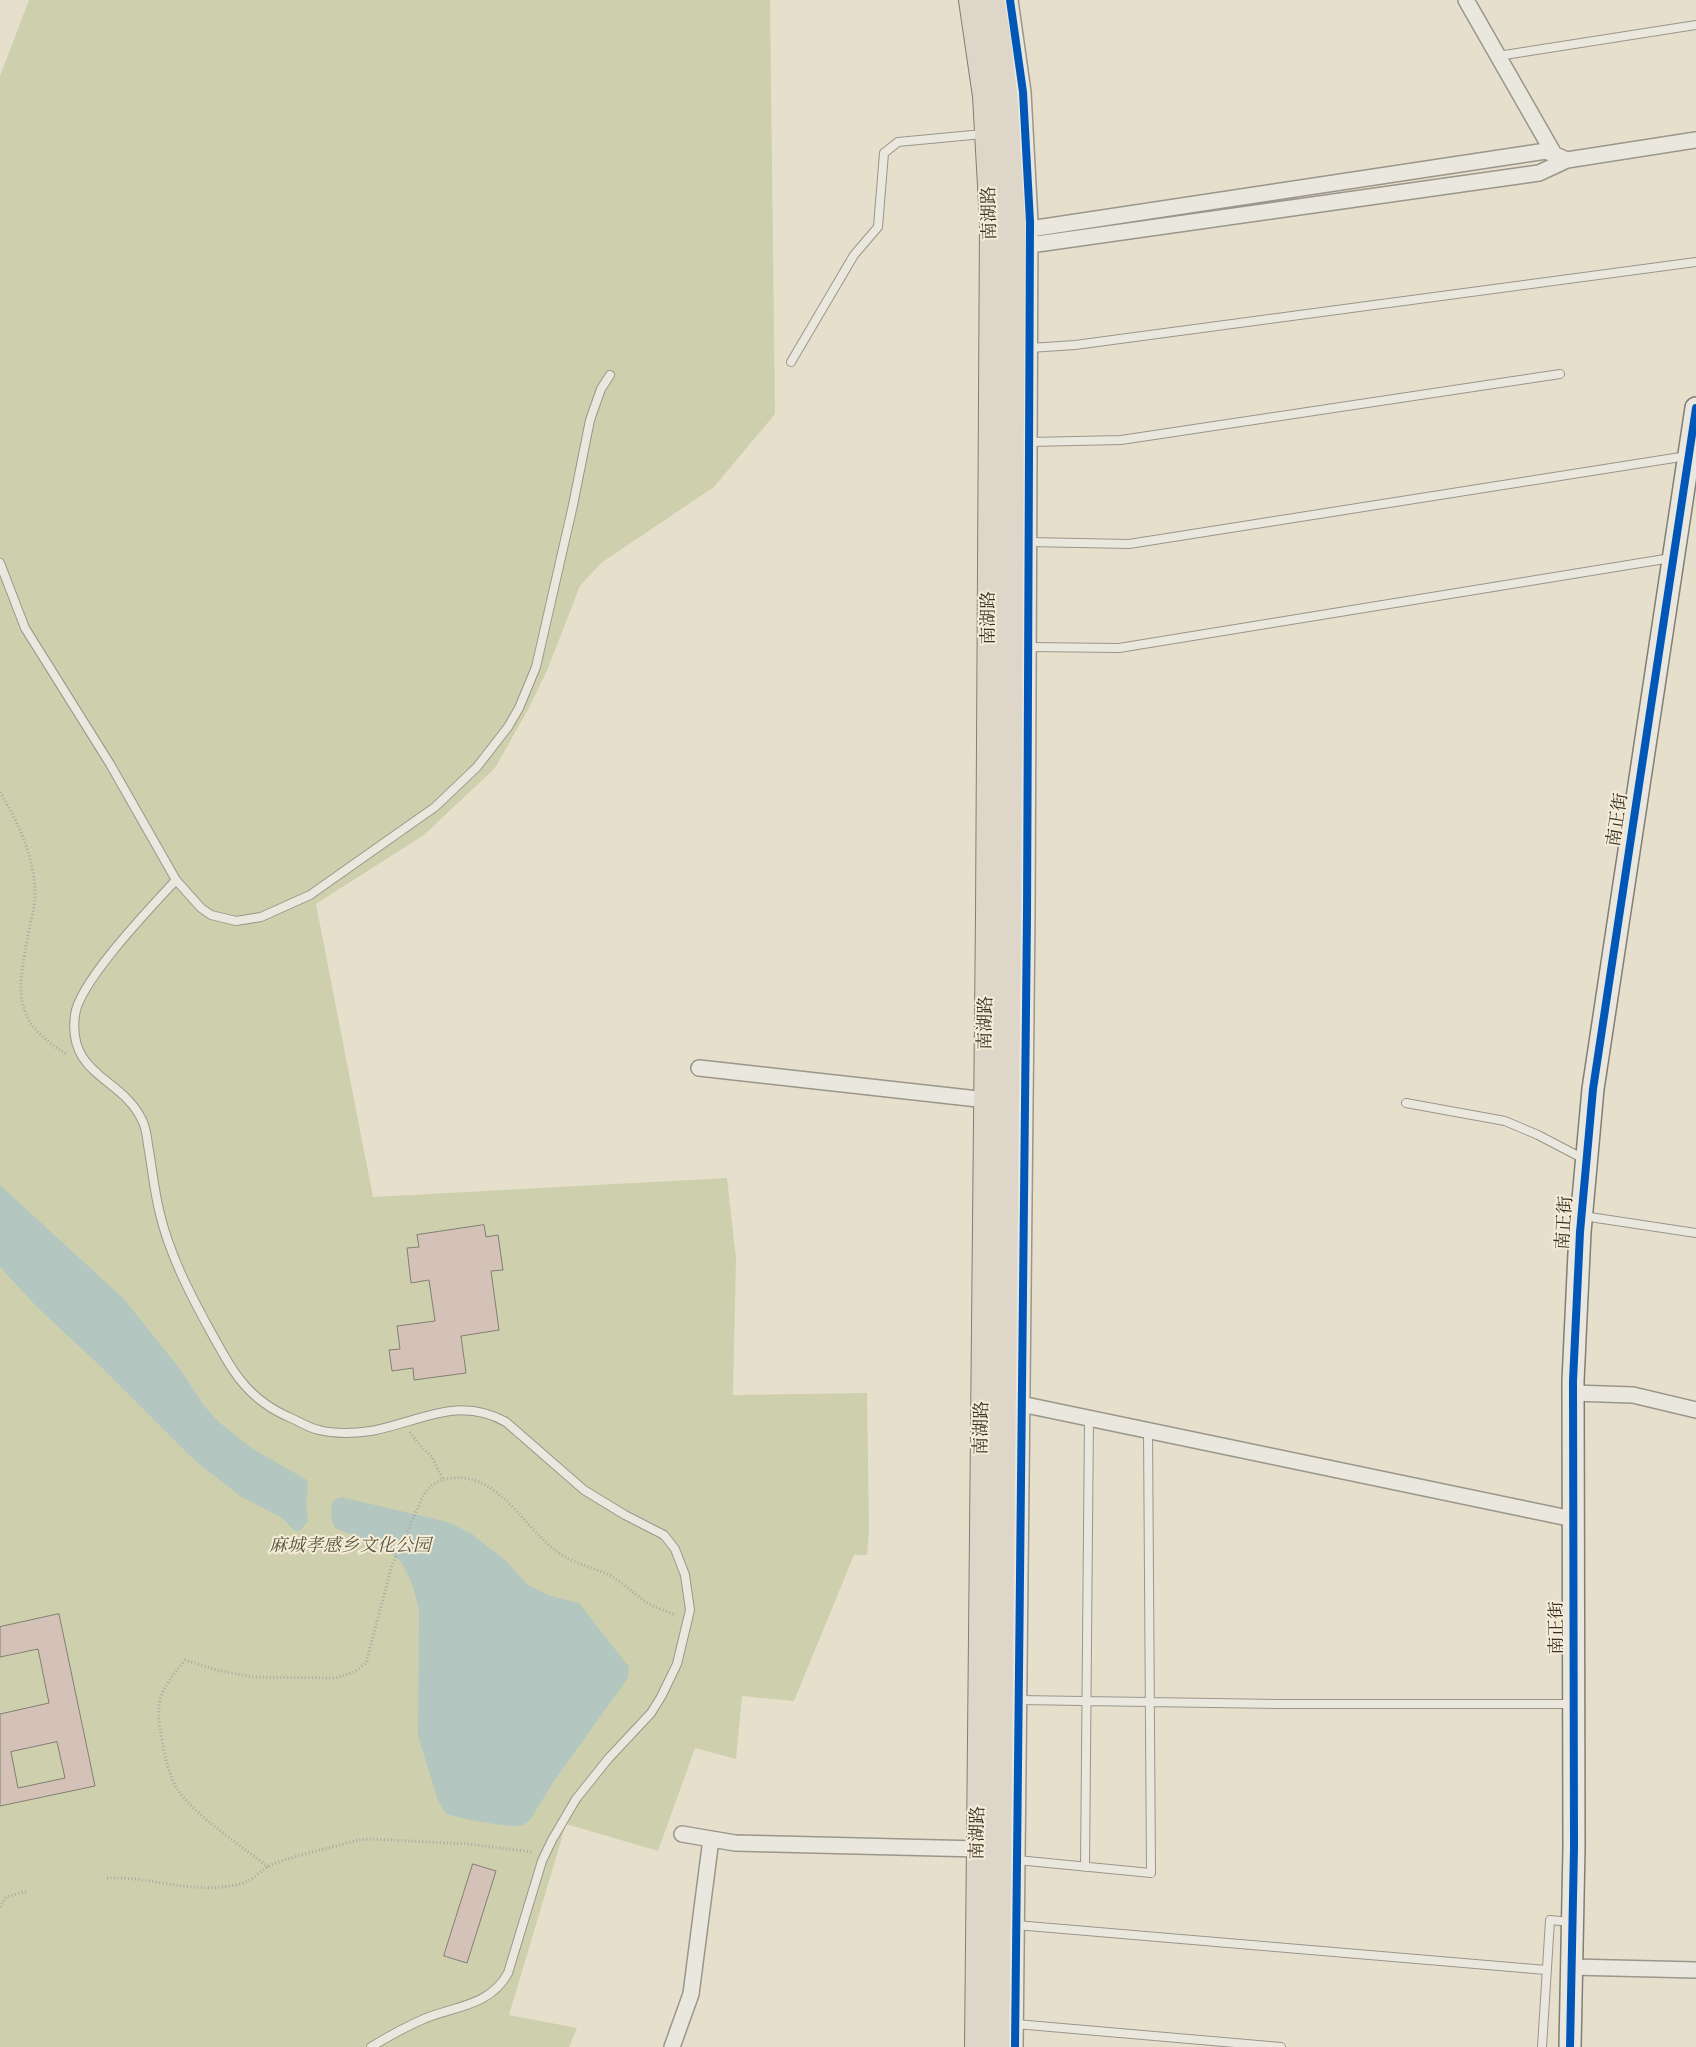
<!DOCTYPE html>
<meta charset="utf-8">
<style>
body{margin:0}
canvas{display:block;background:#e6dfcc}
</style>
<canvas width="1696" height="2047"></canvas>
<script>
const ctx = document.querySelector('canvas').getContext('2d');
ctx.lineJoin = 'round';
function fillPath(path, color) {
  ctx.fillStyle = color;
  ctx.fill(path, 'evenodd');
}
function stroke(path, color, width, dash) {
  ctx.strokeStyle = color;
  ctx.lineWidth = width;
  ctx.lineCap = dash ? 'butt' : 'round';
  ctx.setLineDash(dash || []);
  ctx.stroke(path);
}
function write(font, color, halo, rows, align = 'center') {
  ctx.font = font + ' "IM FELL DW Pica","Noto Serif SC",serif';
  ctx.lineWidth = 4;
  ctx.setLineDash([]);
  ctx.textBaseline = 'middle';
  ctx.strokeStyle = halo;
  ctx.fillStyle = color;
  for (const [text, x, y, turn = 0] of rows) {
    ctx.save();
    ctx.translate(x, y);
    ctx.rotate((+turn || 0) * Math.PI / 180);
    ctx.textAlign = isNaN(turn) ? turn : align;
    if (halo) ctx.strokeText(text, 0, 0);
    ctx.fillText(text, 0, 0);
    ctx.restore();
  }
}
fillPath(new Path2D(`
 M29,0H770L775,414L714,487L601,563L580,586L548,668L530,706L495,768L424,835L316,904L373,1197L727,1178L736,1258L733,1395L867,1393L869,1531L867,1555H854L794,1701L742,1696L736,1759L695,1748L658,1851L566,1824L509,2015L577,2028L569,2047H0V76Z`), '#ced0ad');
fillPath(new Path2D(`
 M0,1185L124,1299L180,1369L205,1407L219,1422L250,1447L307,1480L308,1486L306,1503L308,1521L301,1530L295,1531L282,1518L240,1496L194,1460L97,1363L37,1307L0,1267Z
 M341,1497L448,1522L472,1534L506,1561L528,1585L548,1595L579,1603L629,1667L628,1678L554,1781L530,1820C527,1823 522,1826 516,1826C507,1827 456,1818 447,1814C443,1811 441,1806 438,1801L418,1736L419,1609L411,1581L401,1562L385,1548L335,1528L331,1518L332,1503L336,1499Z`), '#b3c7c0');
const building = new Path2D(`
 M484,1225L486,1237L498,1235L503,1270L491,1271L499,1330L461,1336L466,1373L414,1380L413,1368L392,1371L389,1350L400,1349L397,1326L435,1321L429,1280L411,1283L407,1248L419,1247L417,1235Z
 M59,1614L95,1786L0,1806V1714L49,1703L38,1649L0,1657V1627ZM57,1742L65,1778L18,1788L11,1752Z
 M473,1864L496,1871L467,1963L444,1956Z`);
fillPath(building, '#d4c2b8');
stroke(building, '#837e73', 1);
const lane = new Path2D(`
 M1498,56L1696,25
 M1030,348L1075,345L1696,262
 M791,362L854,255L878,227L884,153L898,142L983,134
 M1029,442L1121,440L1560,374
 M1028,542L1129,544L1687,456
 M0,563L25,628L110,764L176,880L201,908L211,915L236,921L261,917L310,895L435,807L477,767L508,727L519,708L536,667L573,505L590,420L601,389L610,375
 M1028,647L1119,648L1671,558
 M176,880C151,907 79,982 75,1015C67,1076 122,1077 142,1120C146,1127 147,1137 148,1145C152,1167 154,1189 159,1210C169,1254 190,1294 212,1334C221,1350 230,1368 242,1382C255,1398 272,1410 291,1418C300,1422 309,1428 319,1430C334,1434 356,1433 371,1431C420,1422 457,1395 506,1422L584,1490L625,1515L664,1535L675,1549L685,1575L690,1610L677,1664L661,1697L651,1713L608,1759L576,1799L552,1840L542,1861L508,1973C491,2005 457,2006 426,2018C407,2026 389,2036 371,2047
 M1406,1103L1505,1121L1538,1135L1584,1159
 M1583,1216L1696,1233
 M1019,1700L1278,1704H1572
 M1017,1860L1151,1873L1148,1430
 M1085,1867L1089,1418
 M1016,1925L1546,1970
 M1016,2024L1281,2047
 M1542,2047L1550,1920L1571,1922`);
const street = new Path2D(`
 M1010,0L1023,92L1030,222L1027,915L1015,2047
 M1466,0L1554,154
 M1030,229L1546,151L1567,160
 M1030,245L1539,173L1567,160L1696,140
 M699,1068L987,1100
 M1573,1393L1633,1395L1696,1410
 M1021,1404L1573,1519
 M682,1834L735,1843L979,1849
 M1572,1967L1696,1970
 M672,2047L691,1994L711,1839`);
const secondary = new Path2D(`
 M1570,2047L1574,1848L1573,1381L1580,1232L1593,1089L1696,408`);
const primary = new Path2D(`
 M971,0L985,96L992,222L988,914L977,2047
 M992,0L998,35L1005,94L1013,222L1009,914L997,2047`);
stroke(lane, '#9b968a', 10);
stroke(street, '#9b968a', 18);
stroke(secondary, '#837e73', 24);
stroke(primary, '#837e73', 26);
stroke(new Path2D(`
 M0,792C19,825 35,857 35,896C35,907 31,919 29,930C18,990 9,1020 68,1055
 M410,1432L417,1442L432,1457L443,1480
 M268,1867C242,1846 192,1814 176,1787C168,1772 165,1756 162,1740C154,1700 160,1691 185,1660L220,1671L254,1677L336,1678L354,1672L366,1663L392,1565L424,1494C431,1484 440,1479 453,1478C502,1473 528,1536 565,1557C579,1565 596,1568 611,1576C625,1584 637,1597 651,1605C659,1609 668,1612 676,1615
 M107,1878C145,1876 183,1891 221,1887C230,1886 240,1885 248,1881C257,1876 263,1868 273,1864C300,1854 330,1848 358,1840L370,1839L468,1844L533,1852
 M0,1907L6,1897L28,1891`), '#aba8a0', 3, [1, 2.5]);
stroke(lane, '#eae7de', 8);
stroke(street, '#eae7de', 15);
stroke(secondary, '#eae7de', 21);
stroke(primary, '#ded7c9', 24);
stroke(new Path2D(`
 M1010,0L1023,92L1030,222L1027,915L1015,2047
 M1570,2047L1574,1848L1573,1381L1580,1232L1593,1089L1696,408`), '#0057b8', 8);
write('18px', '#382e25', '#f5edd7', [
 ["南湖路",991,213,-91],
 ["南湖路",990,618,-90],
 ["南正街",1619,820,-81],
 ["南湖路",987,1023,-89],
 ["南正街",1566,1223,-86],
 ["南湖路",983,1428,-89],
 ["南正街",1558,1628,-90],
 ["南湖路",979,1833,-89]
]);
write('italic 18px', '#585440', '#f5edd7', [
 ["麻城孝感乡文化公园",350,1547]
]);
</script>
